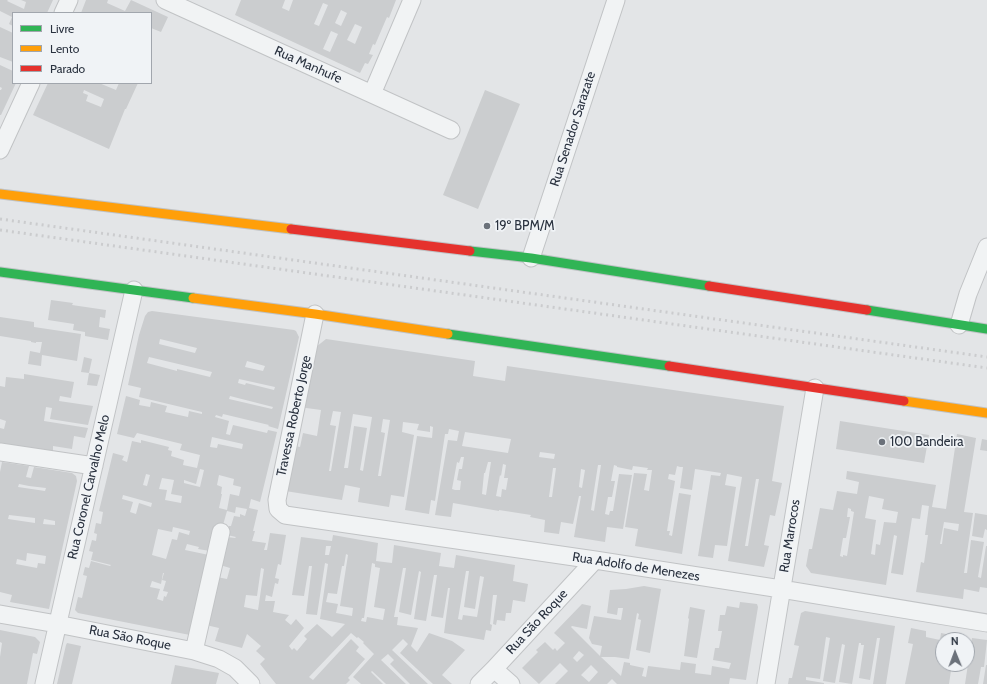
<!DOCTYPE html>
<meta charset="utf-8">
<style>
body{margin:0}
#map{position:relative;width:987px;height:684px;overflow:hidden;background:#e3e5e7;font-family:Cabin,sans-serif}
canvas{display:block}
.legend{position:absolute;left:12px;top:12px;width:140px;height:72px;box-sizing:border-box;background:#f0f3f6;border:1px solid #a1a6ad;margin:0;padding:5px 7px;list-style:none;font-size:12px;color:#2a323f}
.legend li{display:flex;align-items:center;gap:8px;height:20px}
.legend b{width:20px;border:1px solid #a1a6ad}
.north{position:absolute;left:935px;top:632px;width:40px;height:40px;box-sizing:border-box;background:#f0f3f6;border:1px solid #a1a6ad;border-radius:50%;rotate:359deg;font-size:11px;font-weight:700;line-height:16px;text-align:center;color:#2a323f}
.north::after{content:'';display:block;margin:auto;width:14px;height:18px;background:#6b717a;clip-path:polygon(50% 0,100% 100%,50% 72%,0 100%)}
</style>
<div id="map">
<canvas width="987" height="684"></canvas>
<ul class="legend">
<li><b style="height:5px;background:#30b455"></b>Livre</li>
<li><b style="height:5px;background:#ff9f0a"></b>Lento</li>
<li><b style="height:5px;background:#e5322d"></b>Parado</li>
</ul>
<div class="north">N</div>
</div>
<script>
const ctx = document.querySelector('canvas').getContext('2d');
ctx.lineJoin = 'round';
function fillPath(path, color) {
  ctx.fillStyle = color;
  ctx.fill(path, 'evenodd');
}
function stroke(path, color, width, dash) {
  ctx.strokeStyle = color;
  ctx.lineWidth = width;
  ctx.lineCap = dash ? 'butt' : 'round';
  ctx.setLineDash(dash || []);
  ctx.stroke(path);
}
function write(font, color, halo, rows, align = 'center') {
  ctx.font = font + ' Cabin,sans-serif';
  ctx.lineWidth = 3.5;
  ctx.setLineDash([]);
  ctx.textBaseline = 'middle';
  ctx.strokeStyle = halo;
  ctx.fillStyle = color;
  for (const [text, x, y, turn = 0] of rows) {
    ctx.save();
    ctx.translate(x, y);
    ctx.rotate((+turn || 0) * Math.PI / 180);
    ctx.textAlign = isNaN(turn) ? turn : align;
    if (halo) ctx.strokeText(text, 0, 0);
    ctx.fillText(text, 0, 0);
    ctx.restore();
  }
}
fillPath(new Path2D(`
 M0,0H8L7,1L24,9L26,2L21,0H53L47,13H13V26L9,24L12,17L0,11Z
 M86,0H108L107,3L125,11L131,0L168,17L161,32L151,28V13H81Z
 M241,0H285L282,8L289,11L293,0H396L389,18L387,17L375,45L373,44L369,54L373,55L368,64L365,63L360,73L235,15ZM323,3L328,5L319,26L314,24ZM341,10L347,13L341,26L335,23ZM355,24L362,27L355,44L347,40ZM331,31L338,34L330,52L323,49Z
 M0,27L13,33V62L0,57Z
 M0,65L13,71V83H16L1,115H0V90H1L2,88L0,87Z
 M48,83H99L116,90L119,83H138L126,109H125L109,149L33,115ZM84,90L104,99L101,107L86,101L88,95L83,93Z
 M485,90L520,104L478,209L443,195Z
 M51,300L73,303L72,305L106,310L105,318L100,317L99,327L110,329L108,340L85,336V332L73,330L74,324L48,320Z
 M152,311L294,330L296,331L299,337L278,429L268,426L269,425L223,414L222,417L216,415L215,417L229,421L226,434L230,435L233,425L267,433L268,430L277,432L260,502L251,499L249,508L258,510L253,531H255L252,541L266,543L264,550H267L270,533L286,535L281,565L278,564L275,578L279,579L278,584L275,583L272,597L266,595L265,601H275L273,612L289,615L285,620L291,625L296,619L304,628L289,646L292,650L294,648L297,651L307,639L304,636L317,624L332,637L345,624L320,619L328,564L325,563L317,615L306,614L312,566H309L304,596L292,595L301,537L332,541L333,535L378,543L376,561L392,563L394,545L441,553L439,566L454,568L456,555L515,565L513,581L528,584L525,602L513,600L511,613H506L505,621L497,620L496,625L493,624L497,595H493L490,624L492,625L491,631L486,630L484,640L444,633L450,588H448L443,618L431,616L437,575H434L426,621L414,619L421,572L419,571L411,615L399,612L406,568H403L394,617H398L397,625L418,628L411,646L417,652L429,633L452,641L465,650L442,675L452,684H433L400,653L408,644L403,639L392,650L428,684H410L390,664L394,660L388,654L381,660L406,684H386L372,671L371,672L383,684H361L353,677L374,654L363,643L364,642L358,637L357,638L351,633L309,677L313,680L351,639L359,647L356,651L365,659L348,678L350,680L346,684H276L260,664L265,659L256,651L261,646L247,634L242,648L215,641L219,628L206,625L217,577L227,579L230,568L220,565L227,537L235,538L236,537L227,535L229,526H231L234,516L240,517V514L245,516L247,509L236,507L235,513L227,511L223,525L216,524L210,551L198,549L199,547L187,544L185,550L209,555L190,635L78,613L75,610L78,597L82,598L87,576L83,575L85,567L89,568L91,561L110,566L111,565L91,560L93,552L89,551L92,540L96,541L97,534L94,533L96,523L101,524L103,512L99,511L113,453L124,456L122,460L127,462L132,441L141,443V440L169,447L168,450L172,451L171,456L184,460L183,465L197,468L200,455L180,450L182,444L137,433L134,438L117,434L126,396L140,400L139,405L150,407L151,402L167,406L165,412L188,417L189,411L202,414V412L139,397L141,388L128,385L139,335L145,316L148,312ZM160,339L197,348L195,353L159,344ZM149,357L212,372L210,377L177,369V371L147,363ZM247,361L265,366L263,371L245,367ZM239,379L275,387L274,390L246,383L245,385L238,383ZM230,396L273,407L272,409L229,399ZM212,437L243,444L242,449L218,444L217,448L210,447ZM200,469L204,470L200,487L184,483V480L196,484ZM146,474L150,475L147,486L143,485ZM219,475L234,479L233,485L241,487L239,496L230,494L227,510L219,508L222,494H221L222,487L217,485ZM162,478L174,480L171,494L182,496L181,503L165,500L167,490L159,489ZM123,495L152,503L151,507L139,503L136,514L130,512L133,502L122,499ZM173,527L190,531L189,535L179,532L177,540L172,539L166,559L152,555L158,529L172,532ZM326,546H331L329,555H325ZM346,554L348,555L340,606L353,608L352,616L336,613L338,604L326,602L328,593L337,594L342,566H344ZM372,563L375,564V567L380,568L374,607L385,609L383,620L367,617L366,622L361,621L362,618H364ZM261,568L264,569L258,610L244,607L246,595L257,596ZM466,571H469L464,607L475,609L480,576L484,577L477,617L463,615L462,620L458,619ZM163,573H164L162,580L166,581L163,591L168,592L166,597L164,596L163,601L157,599L160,589L150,587L152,581L161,584Z
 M0,317L34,322V327L81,334L77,361L42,355L41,366L28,364L30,351L40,353L42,342H36V343L31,342V341L0,336Z
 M326,339L475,361L473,376L505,381L507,366L784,406L772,481L782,483L775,516L770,515L764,545L769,546L764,567L728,561L742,477L727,474L725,485L736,487L727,546L715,545L713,558L698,556L711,475L720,476L721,473L695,469L692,490L680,488L683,467H680L677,466L675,475L669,474L668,479L675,481L667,531H670L669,535L672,536L679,493L691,495L682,554L635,546L638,529L625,527L634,473L647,474L644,490L649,491L652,470H647L648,468L633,466L632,470L617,467V466L614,465L611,481H615L612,497H608L605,514L609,515L610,511H613L619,474L632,475L623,529L607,527L605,542L574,537L581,496H579L573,524L561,522L559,534L544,532L545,520L530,517L531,515L499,510V511L453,503L451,517L435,515L448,440L457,441L459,431L449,429L448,434H445L435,501L431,500L429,514L405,510L417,436L432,438L433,427L430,426V432L417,430L419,424L403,422L402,432L414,435L404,497L391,495L389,507L358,502L360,488L345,485L342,500L279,490L286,461L294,463V461L287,459L290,445L300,447L303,433L317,436L321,410L299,407L316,347ZM333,411L341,412L331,471H329L336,426L330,425ZM353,414L372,417L363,471L360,470L367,428L354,426L348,468H344ZM383,419L390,420L381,476H378L385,433L381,432ZM465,432L511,439L508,453L462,446ZM540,452L555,454L554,459L539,457ZM461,457H464L462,469H459L457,480L461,481L460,490H455L452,489L457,462L459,463ZM488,462H491L486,495L482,494L484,473H485ZM503,464L506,465L504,478H508L506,490L502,489L501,497L496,496L500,475L501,476ZM598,465H601L594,511L591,510ZM553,468H556L552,497H549ZM581,469L585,470L582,488L579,487ZM756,479H759L748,546H745Z
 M84,357L92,359L89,373L100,375L97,386L87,385L89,373L81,372Z
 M24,374L74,382L71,398L60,396L59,401L93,406L88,425L50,419L52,408L46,407L44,421L88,428L85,438L74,436L72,449L53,446V451L0,444V428L4,429L6,421L0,419V386L5,387L6,377L24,379Z
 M840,421L929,435L924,463L836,449Z
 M957,434L976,438L964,512L973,513L964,573H967L971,540L984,542L978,577L981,578L986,546H987V588L980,587L979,592L964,589L963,599L916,592L921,562L924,563L928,535H925L929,506L922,505L920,519L912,518L903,575L891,573L897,536L894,535L886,585L811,573L806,566L809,549H812L820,508L833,510L837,491L857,494L859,482L846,479L847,471L936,485L932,507L946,509ZM869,496L884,499L882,509L898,512L896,523L884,522L880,545L876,544L875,555L871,554L876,520L865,518ZM848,508L851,509V511L854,512L847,556L843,555V557L840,556L843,538H846L850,517H847ZM944,522L959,524L958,531L944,528L942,544H940Z
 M982,439L987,440V451L980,450Z
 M2,462L29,466L26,477L31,478L34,467L72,473L76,476L77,481L49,609L10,602L12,595L0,592V472ZM19,484L29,486L46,488L45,491L18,487ZM9,515L35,518V523L8,519ZM44,519L55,521V525L43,524ZM27,553L46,556L45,564L38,563L37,568L16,564L17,559L26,561Z
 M975,513L987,515V530L985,529L983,538L972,536Z
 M644,586L661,589L650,653L636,650L641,620L638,619L639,614L637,613L629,659L615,657H601L621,676L624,662L630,663V665L644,668L642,676L646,677L648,666L680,670L681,662L696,664L695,673L711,675L712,666L729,669L731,663L713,660L715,648H719L722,631H718L720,615H725L727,606L739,608L740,602L757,604L758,607L746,680L730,678L729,684H617L612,679L607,684H555L568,671L560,663L539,684L522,668L538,652L536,650L545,642L553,650L555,648L557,651L565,643L554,633L582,604L591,606L587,629L572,626L571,627L600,656L602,646L592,644L589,638L594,616L621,620L623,608H618L617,615L607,613L610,590L626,589ZM579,651L584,655L577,662L573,658ZM591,665L598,672L589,682L581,675Z
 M690,607L705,610L697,658L684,656L689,619L688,618Z
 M805,611L895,626L886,684H873L880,638H877L870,680L859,678L864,645H861V643H859L852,684L839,682L845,645L842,644L835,683L823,681L830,638L826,637L820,679L806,677V680L824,683V684H788L789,678H792L799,646L794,645L801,613Z
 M911,628L926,631V637L940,640L941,633L956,636L955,640H943V664H952L949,684H905L913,644L908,643Z
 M0,630L35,637L40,642L37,654L33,653L27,684H0V657L2,643L0,642Z
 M972,638L987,640L984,667H981L978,684H965Z
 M67,643L81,646L72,684H57L66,645Z
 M175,665L219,673L216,684H171Z
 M986,665H987V684H983Z`), '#cbcdcf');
const street = new Path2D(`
 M165,0L451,130
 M63,13L69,0
 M372,94L412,0
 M0,150L31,83
 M531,258L616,0
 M315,314L277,500L278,509L285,515L595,560L781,589L987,623
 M959,325L968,294L987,247
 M0,452L94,466
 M0,614L57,624L194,651L219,659L235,668L251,684
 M194,651L221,532
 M494,669L511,684
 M44,684L134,290
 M479,684L494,669L595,560
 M766,684L815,388`);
const fast = new Path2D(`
 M470,251L531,258L709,286
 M0,272L193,298
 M867,310L987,329
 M448,334L669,366`);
const slow = new Path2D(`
 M0,194L291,229
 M193,298L315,314L448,334
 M904,401L987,413`);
const jam = new Path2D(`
 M291,229L470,251
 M709,286L867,310
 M669,366L904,401`);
stroke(street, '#c1c3c5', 19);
stroke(fast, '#bfc2c5', 11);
stroke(slow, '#bfc2c5', 11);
stroke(jam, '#bfc2c5', 11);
stroke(street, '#f1f3f4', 17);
stroke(fast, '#30b455', 9);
stroke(slow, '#ff9f0a', 9);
stroke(jam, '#e5322d', 9);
stroke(new Path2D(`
 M0,219L987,357
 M0,230L987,368`), '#cbccce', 3, [2, 4]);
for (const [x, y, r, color] of [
 [487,226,4,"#6b717a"],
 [882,442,4,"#6b717a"]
]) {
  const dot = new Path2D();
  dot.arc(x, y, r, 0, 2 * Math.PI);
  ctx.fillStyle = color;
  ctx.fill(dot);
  stroke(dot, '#f0f3f6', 1.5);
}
write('13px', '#2a323f', '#f0f3f6', [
 ["Rua Manhufe",308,65,24],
 ["Rua Senador Sarazate",573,129,-72],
 ["Travessa Roberto Jorge",294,416,-78],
 ["Rua Coronel Carvalho Melo",89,487,-77],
 ["Rua Marrocos",790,536,-81],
 ["Rua Adolfo de Menezes",636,567,9],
 ["Rua São Roque",537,622,-47],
 ["Rua São Roque",130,638,11]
]);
write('13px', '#2a323f', '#f0f3f6', [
 ["19º BPM/M",495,226],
 ["100 Bandeira",890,442]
], 'left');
</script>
